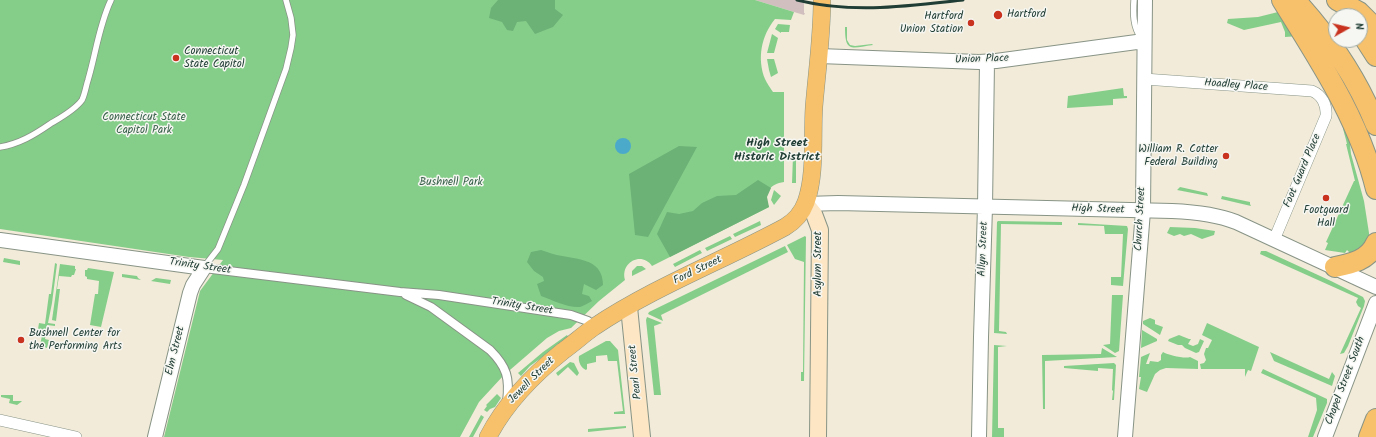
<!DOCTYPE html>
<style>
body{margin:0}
#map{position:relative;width:1376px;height:437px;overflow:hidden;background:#f2ebd9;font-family:Kalam,sans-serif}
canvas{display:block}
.north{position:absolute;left:1328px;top:8px;width:40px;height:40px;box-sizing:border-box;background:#f6f6f2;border:1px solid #a0aca6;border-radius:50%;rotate:82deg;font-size:11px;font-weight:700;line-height:16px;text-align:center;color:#1f3d34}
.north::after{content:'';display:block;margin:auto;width:14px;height:18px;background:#c8321e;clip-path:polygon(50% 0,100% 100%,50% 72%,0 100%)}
</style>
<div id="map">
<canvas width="1376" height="437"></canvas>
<div class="north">N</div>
</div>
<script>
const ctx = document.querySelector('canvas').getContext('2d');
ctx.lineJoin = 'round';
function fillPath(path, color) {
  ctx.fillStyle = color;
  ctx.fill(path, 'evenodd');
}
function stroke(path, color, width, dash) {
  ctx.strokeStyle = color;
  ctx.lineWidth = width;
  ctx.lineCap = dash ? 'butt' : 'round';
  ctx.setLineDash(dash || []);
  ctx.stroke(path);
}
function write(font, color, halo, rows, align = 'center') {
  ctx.font = font + ' Kalam,sans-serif';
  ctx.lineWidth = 3;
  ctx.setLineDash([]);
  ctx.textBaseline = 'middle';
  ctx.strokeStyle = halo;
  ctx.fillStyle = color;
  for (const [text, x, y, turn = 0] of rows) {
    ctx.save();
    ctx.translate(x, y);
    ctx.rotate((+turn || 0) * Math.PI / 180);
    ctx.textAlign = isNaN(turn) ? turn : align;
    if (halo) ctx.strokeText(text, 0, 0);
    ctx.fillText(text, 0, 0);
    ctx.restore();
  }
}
fillPath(new Path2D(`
 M755,0H804V13H805L804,15L794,12Z`), '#d1bfbf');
fillPath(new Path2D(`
 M0,0H755L794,12L791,20L775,19C761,36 757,59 765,79C767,83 770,88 773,92H784V182C770,184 763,193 769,207L652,266C642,251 620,262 625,280L599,301L571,328L559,331L547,338L503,376L479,402L460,437H164L200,291L223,260L189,257L0,229Z
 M1282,11L1299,36L1285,37V32L1281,22L1244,30L1227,23L1228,19L1258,17Z
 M778,24L790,25L789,32H781V33L775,29Z
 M845,27H847V40L850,45L855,46L872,44L873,45C851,48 845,53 845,27Z
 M772,34L778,38L774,53H767Z
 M767,59H774L778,73L771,77L769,70Z
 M1123,88L1124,96H1127V98L1113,99V105L1067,108L1068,96Z
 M1343,117L1348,125L1351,154L1364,201L1369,233V238L1364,250L1351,254L1347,250L1345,253L1325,250L1328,243L1326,242L1354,181H1355L1346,144H1347C1345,134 1341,127 1343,117Z
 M793,156H796V183H792Z
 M1180,187L1207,193L1208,196L1177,190Z
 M774,190L781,196L774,205L771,200Z
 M1222,196L1250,202V204L1251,206L1221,199Z
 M760,221L761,225L735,237L733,234Z
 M998,221L1062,222V225L1001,224L999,331L1006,332L1007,334L994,333L997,222Z
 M1078,223L1127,226L1128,229L1123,286L1111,285V277H1121L1123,234H1105L1104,226L1078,225Z
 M1170,227L1195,228L1215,231L1214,235L1202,239L1191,234L1184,236L1180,234L1174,236L1167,233Z
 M730,236L732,239L707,251L705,248Z
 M805,236L806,237L804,381H801V372H803L804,262L795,259L787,245Z
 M785,246L788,252L661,315L663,321L648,314L649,312Z
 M700,250L702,253L675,267L673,264Z
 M1261,251H1266L1331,281L1363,297L1365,301L1364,306L1348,346L1344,353L1340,354L1361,308L1358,306L1356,302L1358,298L1260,254Z
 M4,258L20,261V265L3,262Z
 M55,263L57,264L52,303L48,323L55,324V326L47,325L45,339L49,340L47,348L40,345L42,336L37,335L39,323L45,324L49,294H51Z
 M60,264L75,266V269H76L74,275H72L71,277L59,276L57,289H60L56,321L52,320Z
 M637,266H642L646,269L632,276V271Z
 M88,268L114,272L101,327L90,325L95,294H98L99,281L87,279V277L85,276V270H87Z
 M122,274L137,276L138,278L141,280L122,277Z
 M156,278L171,280L170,284L151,281Z
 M1112,295H1123L1119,351L1115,353L1103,345L1110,344Z
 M647,317L662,323L654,326L661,395H654L646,320Z
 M1150,318L1155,320V324L1163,327L1160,335L1143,324V321Z
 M1207,323L1259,347L1251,371L1248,370L1245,377V369H1201L1200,364L1204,363L1206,360L1204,354L1206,348H1208L1212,340L1202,335Z
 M1142,330L1157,339V341L1141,348Z
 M567,335L569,338L530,366L521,376L518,373L543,352Z
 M1179,335L1189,339H1191L1188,344L1193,346L1198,344L1200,339L1204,341L1199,352L1196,353L1185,348L1182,345H1178L1168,341L1169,339Z
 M606,341H610L618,350L625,414H614V412L623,411L617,361H608L607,355L596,356V362L587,364V369L586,370C581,368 578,362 579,356Z
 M994,345L1007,346L998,347V428H1004V437H992Z
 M1102,348L1117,357L1045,361V409H1043L1042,355L1101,354Z
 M1163,352C1168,355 1185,359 1190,357L1198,361V369L1166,368L1160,370L1155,374L1147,392L1139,389L1141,377H1139L1141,357L1150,353L1146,364H1149L1150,361L1158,362L1161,360V355Z
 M1270,352L1329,379L1332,372L1335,376L1332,386L1274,361Z
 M570,362L574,363L579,373L577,376L568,367L558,376L556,373Z
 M1114,363L1116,365L1114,400H1112L1113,391L1112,390L1113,369L1098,368V371L1064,368V366Z
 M1263,369L1327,399V403L1313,437H1308L1317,410L1316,398L1261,373Z
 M497,394L501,398L495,407L490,409L487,412L484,410L487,406L486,405Z
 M1,395H13V401H22L21,402L17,405L9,403L10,399L1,397Z
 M481,415L484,417L473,437H469Z
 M626,426V428L588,432V429Z`), '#85ce8a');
fillPath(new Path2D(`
 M498,0H555V9L563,15L553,27L535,34L526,21L517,22L513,31L507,30L502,22L489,18L491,8Z
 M679,146L697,147L648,237L635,235L629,174Z
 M758,180L771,188L767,197L769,207L670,257L657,234L667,212L679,214L693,211L702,203L717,196L736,195Z
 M541,250C545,251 549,253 553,254C573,260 603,256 603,285L596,290L584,284L582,294L589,296L592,301C588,303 583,306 580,307C568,308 552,300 541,296L537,284L544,281L543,277L534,271L527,262L531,252Z`), '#6cb176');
fillPath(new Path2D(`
 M615 146a8 8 0 1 1 16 0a8 8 0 1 1-16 0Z`), '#4baaca');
const service = new Path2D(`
 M1134,0C1133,14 1133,27 1141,38
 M0,147C19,144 34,135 50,124C60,118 75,110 82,100C85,94 86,86 88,80C96,53 99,25 111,0
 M204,267L218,249L244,185L286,69L291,48L293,35L291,18L286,0`);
const pedestrian = new Path2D(`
 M204,268L400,292L439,295L571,315L588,321L594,327
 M406,295L431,307L490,350C507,367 510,378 507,402`);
const minor = new Path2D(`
 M1144,79L1312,91C1322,95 1327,105 1326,116L1274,240
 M0,420L76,437`);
const tertiary = new Path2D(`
 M819,56L979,62L996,61L1144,41
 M806,204L838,203L1172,211C1194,212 1216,214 1236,222L1376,287
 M0,240L204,268L193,285L190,293L155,437
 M979,437L981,337L985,207L987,62
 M1125,437L1143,211L1145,0
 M1325,437L1376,303`);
const secondary = new Path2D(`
 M806,204L814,214L820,230L818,437
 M629,307L642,437`);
const primary = new Path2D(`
 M488,437C506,402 533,375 563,351C574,343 584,334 594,327C654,287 722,261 785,227C795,221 802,213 806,202C816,174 812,136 814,107C817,71 822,36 822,0`);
const motorway = new Path2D(`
 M1282,0C1319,60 1359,119 1376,189
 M1295,0C1329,37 1357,78 1376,125
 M1337,0L1359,12L1376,29
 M1360,31L1376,56
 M1335,267C1351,264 1369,260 1376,243
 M1369,437L1376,419`);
stroke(service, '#889486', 7);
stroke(pedestrian, '#889486', 10);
stroke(minor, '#889486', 12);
stroke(tertiary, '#889486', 16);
stroke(secondary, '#889486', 18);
stroke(primary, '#889486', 18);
stroke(motorway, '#889486', 22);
stroke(service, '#fff', 5.5);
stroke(pedestrian, '#fff', 8);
stroke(minor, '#fff', 11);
stroke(tertiary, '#fff', 14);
stroke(secondary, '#fce6c4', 16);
stroke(primary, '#f7c06b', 17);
stroke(motorway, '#f7c06b', 20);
stroke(new Path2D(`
 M797,0C852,14 908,6 963,0`), '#1f3d34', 3);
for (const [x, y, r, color] of [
 [998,15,5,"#c8321e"],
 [971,23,4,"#c8321e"],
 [176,58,4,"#c8321e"],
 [1226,156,4,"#c8321e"],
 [1326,198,4,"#c8321e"],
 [21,340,4,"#c8321e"]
]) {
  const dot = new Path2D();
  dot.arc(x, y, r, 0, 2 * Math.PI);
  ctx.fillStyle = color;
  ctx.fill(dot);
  stroke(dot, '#f6f6f2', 1.5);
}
write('11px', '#1f3d34', '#f6f6f2', [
 ["Hartford",1007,15],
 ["Hartford",963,17,"right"],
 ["Union Station",963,30,"right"],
 ["Connecticut",184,52],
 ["State Capitol",184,65],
 ["William R. Cotter",1218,150,"right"],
 ["Federal Building",1218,163,"right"],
 ["Footguard",1326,211,"center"],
 ["Hall",1326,224,"center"],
 ["Bushnell Center for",29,334],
 ["the Performing Arts",29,347]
], 'left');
write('11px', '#1f3d34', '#f6f6f2', [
 ["Union Place",982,60,-2],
 ["Hoadley Place",1236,86,4],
 ["Foot Guard Place",1303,171,-67],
 ["High Street",1098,210,2],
 ["Church Street",1141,219,-87],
 ["Allyn Street",984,249,-88],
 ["Asylum Street",819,264,-90],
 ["Trinity Street",200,267,8],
 ["Ford Street",698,271,-26],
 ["Trinity Street",522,307,9],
 ["Elm Street",176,351,-76],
 ["Pearl Street",636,372,-96],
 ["Jewell Street",532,381,-45],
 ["Chapel Street South",1346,381,-69]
]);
write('11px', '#38614a', '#f6f6f2', [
 ["Connecticut State",144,118],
 ["Capitol Park",144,131],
 ["Bushnell Park",451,183]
]);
write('bold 12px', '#1f3d34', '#f6f6f2', [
 ["High Street",777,144],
 ["Historic District",777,158]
]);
</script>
